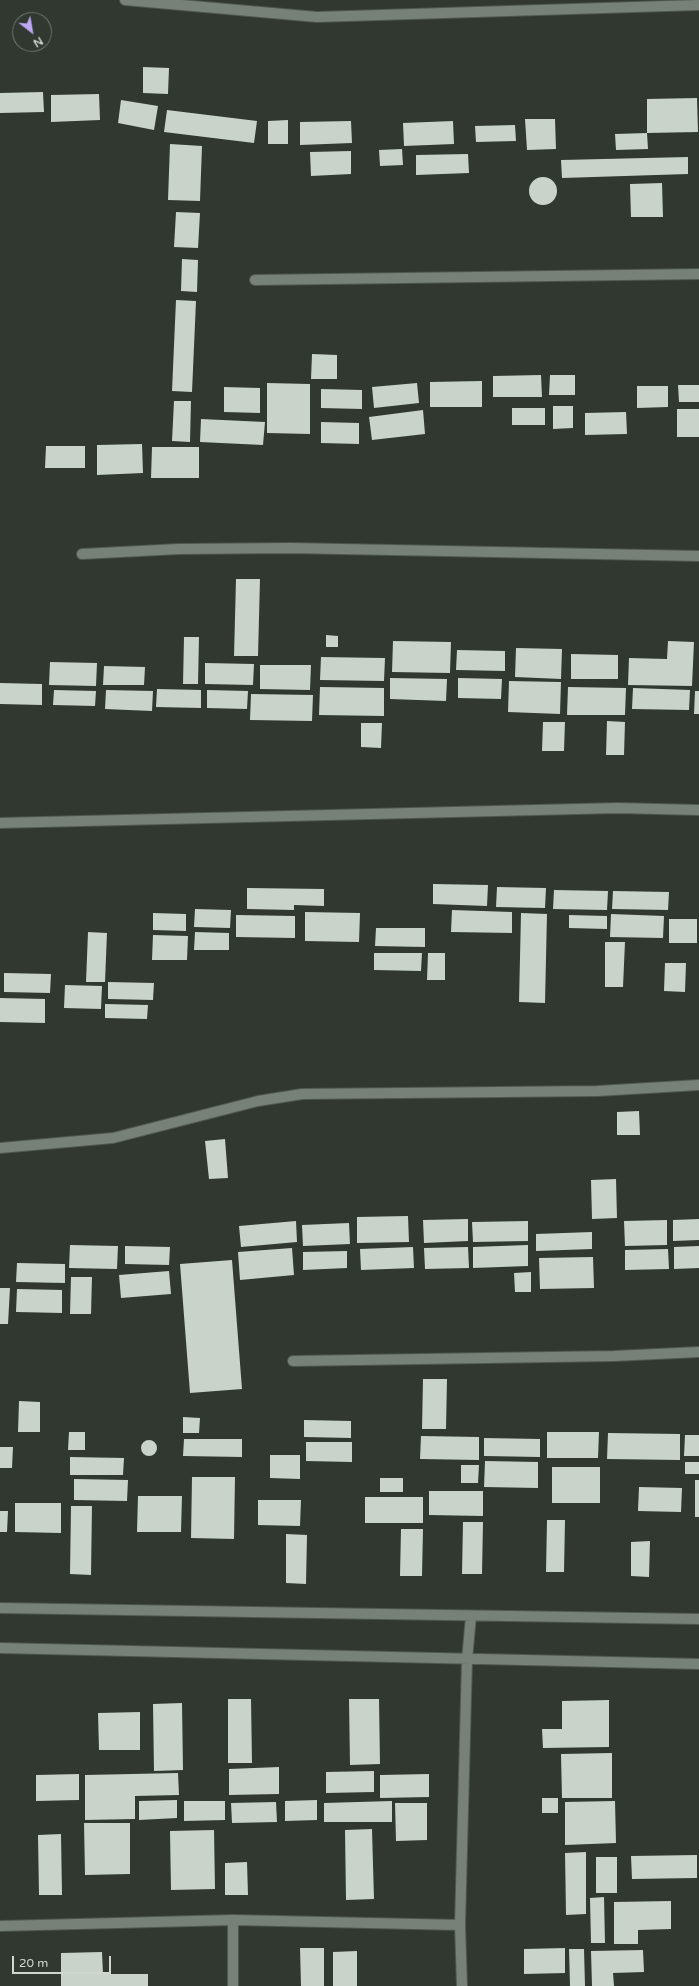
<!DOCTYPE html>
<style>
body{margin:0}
#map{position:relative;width:699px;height:1986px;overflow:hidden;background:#303830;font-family:"Varela Round",sans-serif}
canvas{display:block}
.north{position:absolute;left:12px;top:12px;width:40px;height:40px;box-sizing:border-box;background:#303830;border:1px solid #707770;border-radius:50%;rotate:149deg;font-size:11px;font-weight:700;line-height:16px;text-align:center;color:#d1d6d1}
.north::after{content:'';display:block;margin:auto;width:14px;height:18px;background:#bfa9f4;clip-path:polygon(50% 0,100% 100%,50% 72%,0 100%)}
.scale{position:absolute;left:12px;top:1956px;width:99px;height:18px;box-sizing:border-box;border:2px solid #d1d6d1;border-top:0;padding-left:5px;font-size:12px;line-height:14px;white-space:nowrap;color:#d1d6d1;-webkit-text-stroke:3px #303830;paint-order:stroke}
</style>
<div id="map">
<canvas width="699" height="1986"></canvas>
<div class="north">N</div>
<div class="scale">20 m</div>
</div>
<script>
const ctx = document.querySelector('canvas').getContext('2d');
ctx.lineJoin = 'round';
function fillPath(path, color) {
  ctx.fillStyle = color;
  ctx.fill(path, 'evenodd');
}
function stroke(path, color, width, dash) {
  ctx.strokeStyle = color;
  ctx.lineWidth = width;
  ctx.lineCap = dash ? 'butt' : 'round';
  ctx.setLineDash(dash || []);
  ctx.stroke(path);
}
fillPath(new Path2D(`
 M143,67L169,68L168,94L143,93Z
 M43,92L44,112L0,113V93Z
 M99,94L100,120L51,122V95Z
 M697,98L698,132L647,133L648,149L616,150L615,134L647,133V99Z
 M121,100L158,106L154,130L118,123Z
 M167,110L257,121L254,143L164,132Z
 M525,119H555L556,149L527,150Z
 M288,120V144H268V121Z
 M351,121L352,143L300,145V122Z
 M453,121L454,144L404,146L403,123Z
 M515,125L516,141L476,142L475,126Z
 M170,144L202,146L200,201L168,200Z
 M402,149L403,165L380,166L379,150Z
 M351,151V174L311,176L310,152Z
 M468,154L469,173L416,175V155Z
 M688,157V174L562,178L561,160Z
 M529 191a14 14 0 1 1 28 0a14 14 0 1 1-28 0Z
 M662,183L663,217H631L630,184Z
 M176,212L200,213L198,248L174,247Z
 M182,259L198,260L197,292L181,291Z
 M176,300L196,301L192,392L172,391Z
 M312,354L337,355V379H311Z
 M541,375L542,397H493V376Z
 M550,375H575V395H549Z
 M482,381V407H430V382Z
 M267,383L310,384V434L267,433Z
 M417,383L419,403L374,408L372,387Z
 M678,385H699V402H679Z
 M637,386H668V407L637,408Z
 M224,387L260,388V413L224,412Z
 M321,389L362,390V409L321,408Z
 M174,401H191L190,442L172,441Z
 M553,406H573V428L553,429Z
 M512,408H545V425H512Z
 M677,409H699V437H677Z
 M423,410L425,434L372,440L369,417Z
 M626,412L627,434L585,435V413Z
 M201,419L265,422L263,445L200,442Z
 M321,422L359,423V444L321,443Z
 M142,444L143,473L97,475V445Z
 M46,446H85V468H45Z
 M152,447H199V478H151Z
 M236,579H260L258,656H234Z
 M326,635L338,636V647H326Z
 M184,637H199L198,684H183Z
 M393,641L451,642L450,673L392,672Z
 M668,641L694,642L692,686L628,685L629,658L667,659Z
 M516,648L562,649L561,679L515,677Z
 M457,650L505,651V671L456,670Z
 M571,654L618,655V679H571Z
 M321,657L385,658L384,681L320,680Z
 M50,662L97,663L96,686L49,685Z
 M205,663L254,664L253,685L205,684Z
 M260,665H311L310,690L260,689Z
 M104,666L145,667L144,685H103Z
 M390,678L447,679L446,701L390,699Z
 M458,678L502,679L501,699L458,698Z
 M509,681L561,682L560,714L508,712Z
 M0,683L42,684V705L0,704Z
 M320,687L384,688V716L319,715Z
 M568,687L626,688L625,715H567Z
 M633,688L690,690L689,710L632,709Z
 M157,689L201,690V708L156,707Z
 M54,690L96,691L95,706L53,705Z
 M106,690L153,691L152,711L105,709Z
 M207,690L248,691L247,709L207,708Z
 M695,691H699V714H694Z
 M251,694L313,695L312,721L250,720Z
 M607,721L625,722L624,755H606Z
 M543,722H565L564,751H542Z
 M361,723H382L381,748L361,747Z
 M433,884L488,885L487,906L433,904Z
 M497,887L546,888L545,908L496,907Z
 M247,888L324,889V906L294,905V910L247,909Z
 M554,890L608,891L607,910L553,909Z
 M613,891L669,892L668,910L612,909Z
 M195,909L231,910L230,928L194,927Z
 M452,910L512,912V933L451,932Z
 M305,912L360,913L359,942L305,941Z
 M153,913L186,914V931L153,930Z
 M521,913L547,914L545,1003L519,1002Z
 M611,914L664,916L663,938L610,937Z
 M236,915L295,916V938L236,937Z
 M569,915L607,916V929L569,928Z
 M669,919H697V943H669Z
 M376,928H425V947L375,946Z
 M88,932L107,933L105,982H86Z
 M195,932L229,933V950H194Z
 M153,935L188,936L187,960H152Z
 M605,942H625L623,987H605Z
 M374,953H422L421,971L374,970Z
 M428,953H445V980H427Z
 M665,963H686L685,992L664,991Z
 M4,973L51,974L50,993L4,992Z
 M108,982L154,983L153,1000L108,999Z
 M65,985L102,986L101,1009L64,1008Z
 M0,998L45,999V1023L0,1022Z
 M105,1004L148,1005L147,1019L105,1018Z
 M639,1111L640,1135H617V1112Z
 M225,1139L228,1178L209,1179L205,1141Z
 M616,1179L617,1218L592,1219L591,1180Z
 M408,1216L409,1242L357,1243V1217Z
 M468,1219V1241L424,1243L423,1220Z
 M699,1219V1240L673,1241V1220Z
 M667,1220V1245L625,1246L624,1221Z
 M296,1221L297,1242L241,1247L239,1226Z
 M528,1221V1241L473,1242L472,1222Z
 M349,1223L350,1244L303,1246L302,1225Z
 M592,1232V1249L536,1251V1234Z
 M70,1245L118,1246L117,1269L69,1268Z
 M528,1245V1266L473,1268V1247Z
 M125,1246L170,1247L169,1265L125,1264Z
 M699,1246V1268L674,1269V1247Z
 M413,1247L414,1268L361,1270L360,1249Z
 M468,1247L469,1268L425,1269L424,1248Z
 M292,1248L294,1275L240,1280L238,1252Z
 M668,1249L669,1269L625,1270V1250Z
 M347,1251V1268L303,1270V1252Z
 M593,1257L594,1288L540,1289L539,1258Z
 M232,1260L242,1389L190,1393L180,1264Z
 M17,1263L65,1264V1283L16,1282Z
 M169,1271L171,1294L121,1298L119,1275Z
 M531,1272V1292H515L514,1273Z
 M71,1277H92L91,1314H70Z
 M0,1288H10L8,1324H0Z
 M17,1289L62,1290V1313L16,1312Z
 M423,1379H447L446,1429H422Z
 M19,1401L40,1402V1432H18Z
 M183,1417L200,1418L199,1433H183Z
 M304,1420L351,1421V1438L304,1437Z
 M69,1432H85V1450H68Z
 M547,1432H599L598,1458H547Z
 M608,1433L680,1434V1460L607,1459Z
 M685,1435H699V1456H684Z
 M421,1436L479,1437V1460L420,1459Z
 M484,1438L540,1439V1457L484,1456Z
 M184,1439H242V1457L183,1456Z
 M141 1448a8 8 0 1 1 16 0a8 8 0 1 1-16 0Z
 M306,1442H352V1462L306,1461Z
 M0,1447H13L12,1468H0Z
 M270,1455H300V1479L270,1478Z
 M70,1457L124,1458L123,1475H70Z
 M485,1461L538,1462V1488L484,1487Z
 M685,1462H699V1474H685Z
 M461,1465H479L478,1483H461Z
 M552,1467H600V1503H552Z
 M192,1477H235L234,1539L191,1538Z
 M380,1478H403V1492H380Z
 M74,1479L128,1480L127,1501L74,1500Z
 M695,1480H699V1517H695Z
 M639,1487L682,1488L681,1512L638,1511Z
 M429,1491H483V1516L429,1515Z
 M138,1496H182L181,1532H137Z
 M365,1497H423V1523H365Z
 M258,1500H301L300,1526L258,1525Z
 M15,1503H61V1533L15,1532Z
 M71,1506H92L91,1575L70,1574Z
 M0,1511H8L7,1532H0Z
 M547,1520H565L564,1572H546Z
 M463,1522H483L482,1574H462Z
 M401,1529H423L422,1576H400Z
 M286,1534L307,1535L306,1584L286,1583Z
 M650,1541L649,1577L631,1576V1542Z
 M228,1699H251L252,1763H228Z
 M349,1699H379L380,1764L350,1765Z
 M609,1700V1747L543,1748L542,1729H562V1701Z
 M182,1703L183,1770L154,1771L153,1704Z
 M140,1712V1750H99L98,1713Z
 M612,1753V1798H562L561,1754Z
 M279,1767V1794L229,1795V1769Z
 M374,1771V1792L326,1793V1772Z
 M178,1773L179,1795L135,1796V1819L85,1820V1775Z
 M79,1774V1800L36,1801V1775Z
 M429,1774V1797L380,1798V1775Z
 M542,1798H558V1813H542Z
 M177,1800V1818L139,1820V1801Z
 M317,1800V1820L285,1821V1801Z
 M184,1801H225V1820L184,1821Z
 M392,1801V1822H324V1803Z
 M615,1801L616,1843L565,1845V1802Z
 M276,1802L277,1822L232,1823L231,1803Z
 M395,1803H427V1840L396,1841Z
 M84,1823H130V1874L85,1875Z
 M372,1829L374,1899L346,1900L345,1830Z
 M214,1830L215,1889L171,1890L170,1831Z
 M61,1834L62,1895H39L38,1835Z
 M586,1852V1914L566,1915L565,1853Z
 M697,1855V1878L632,1879L631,1856Z
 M596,1857H617V1893H596Z
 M247,1862L248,1895H225V1863Z
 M604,1897L605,1943H591L590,1898Z
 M671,1901V1929L638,1930V1944H614V1902Z
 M300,1948H324V1986H301Z
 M565,1948V1973L524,1974V1949Z
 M569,1949H584L585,1986H570Z
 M643,1950L644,1972L613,1973L614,1986H592L591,1951Z
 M357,1951V1986H333V1952Z
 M102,1952L103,1974H148V1986H61V1953Z`), '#c9d3c9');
const minor = new Path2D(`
 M125,0L317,17L699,5
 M255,280L699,274
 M82,554L179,549L290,548L699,556
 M0,823L618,808L699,810
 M0,1148L113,1138L258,1101L302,1094L597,1091L699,1085
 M293,1361L614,1356L699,1352
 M0,1608L699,1619
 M0,1648L699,1664
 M233,1920V1986
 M0,1926L233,1920L460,1925
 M462,1986L460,1925L467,1660L471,1616`);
stroke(minor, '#505750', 12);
stroke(minor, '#778178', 10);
</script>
